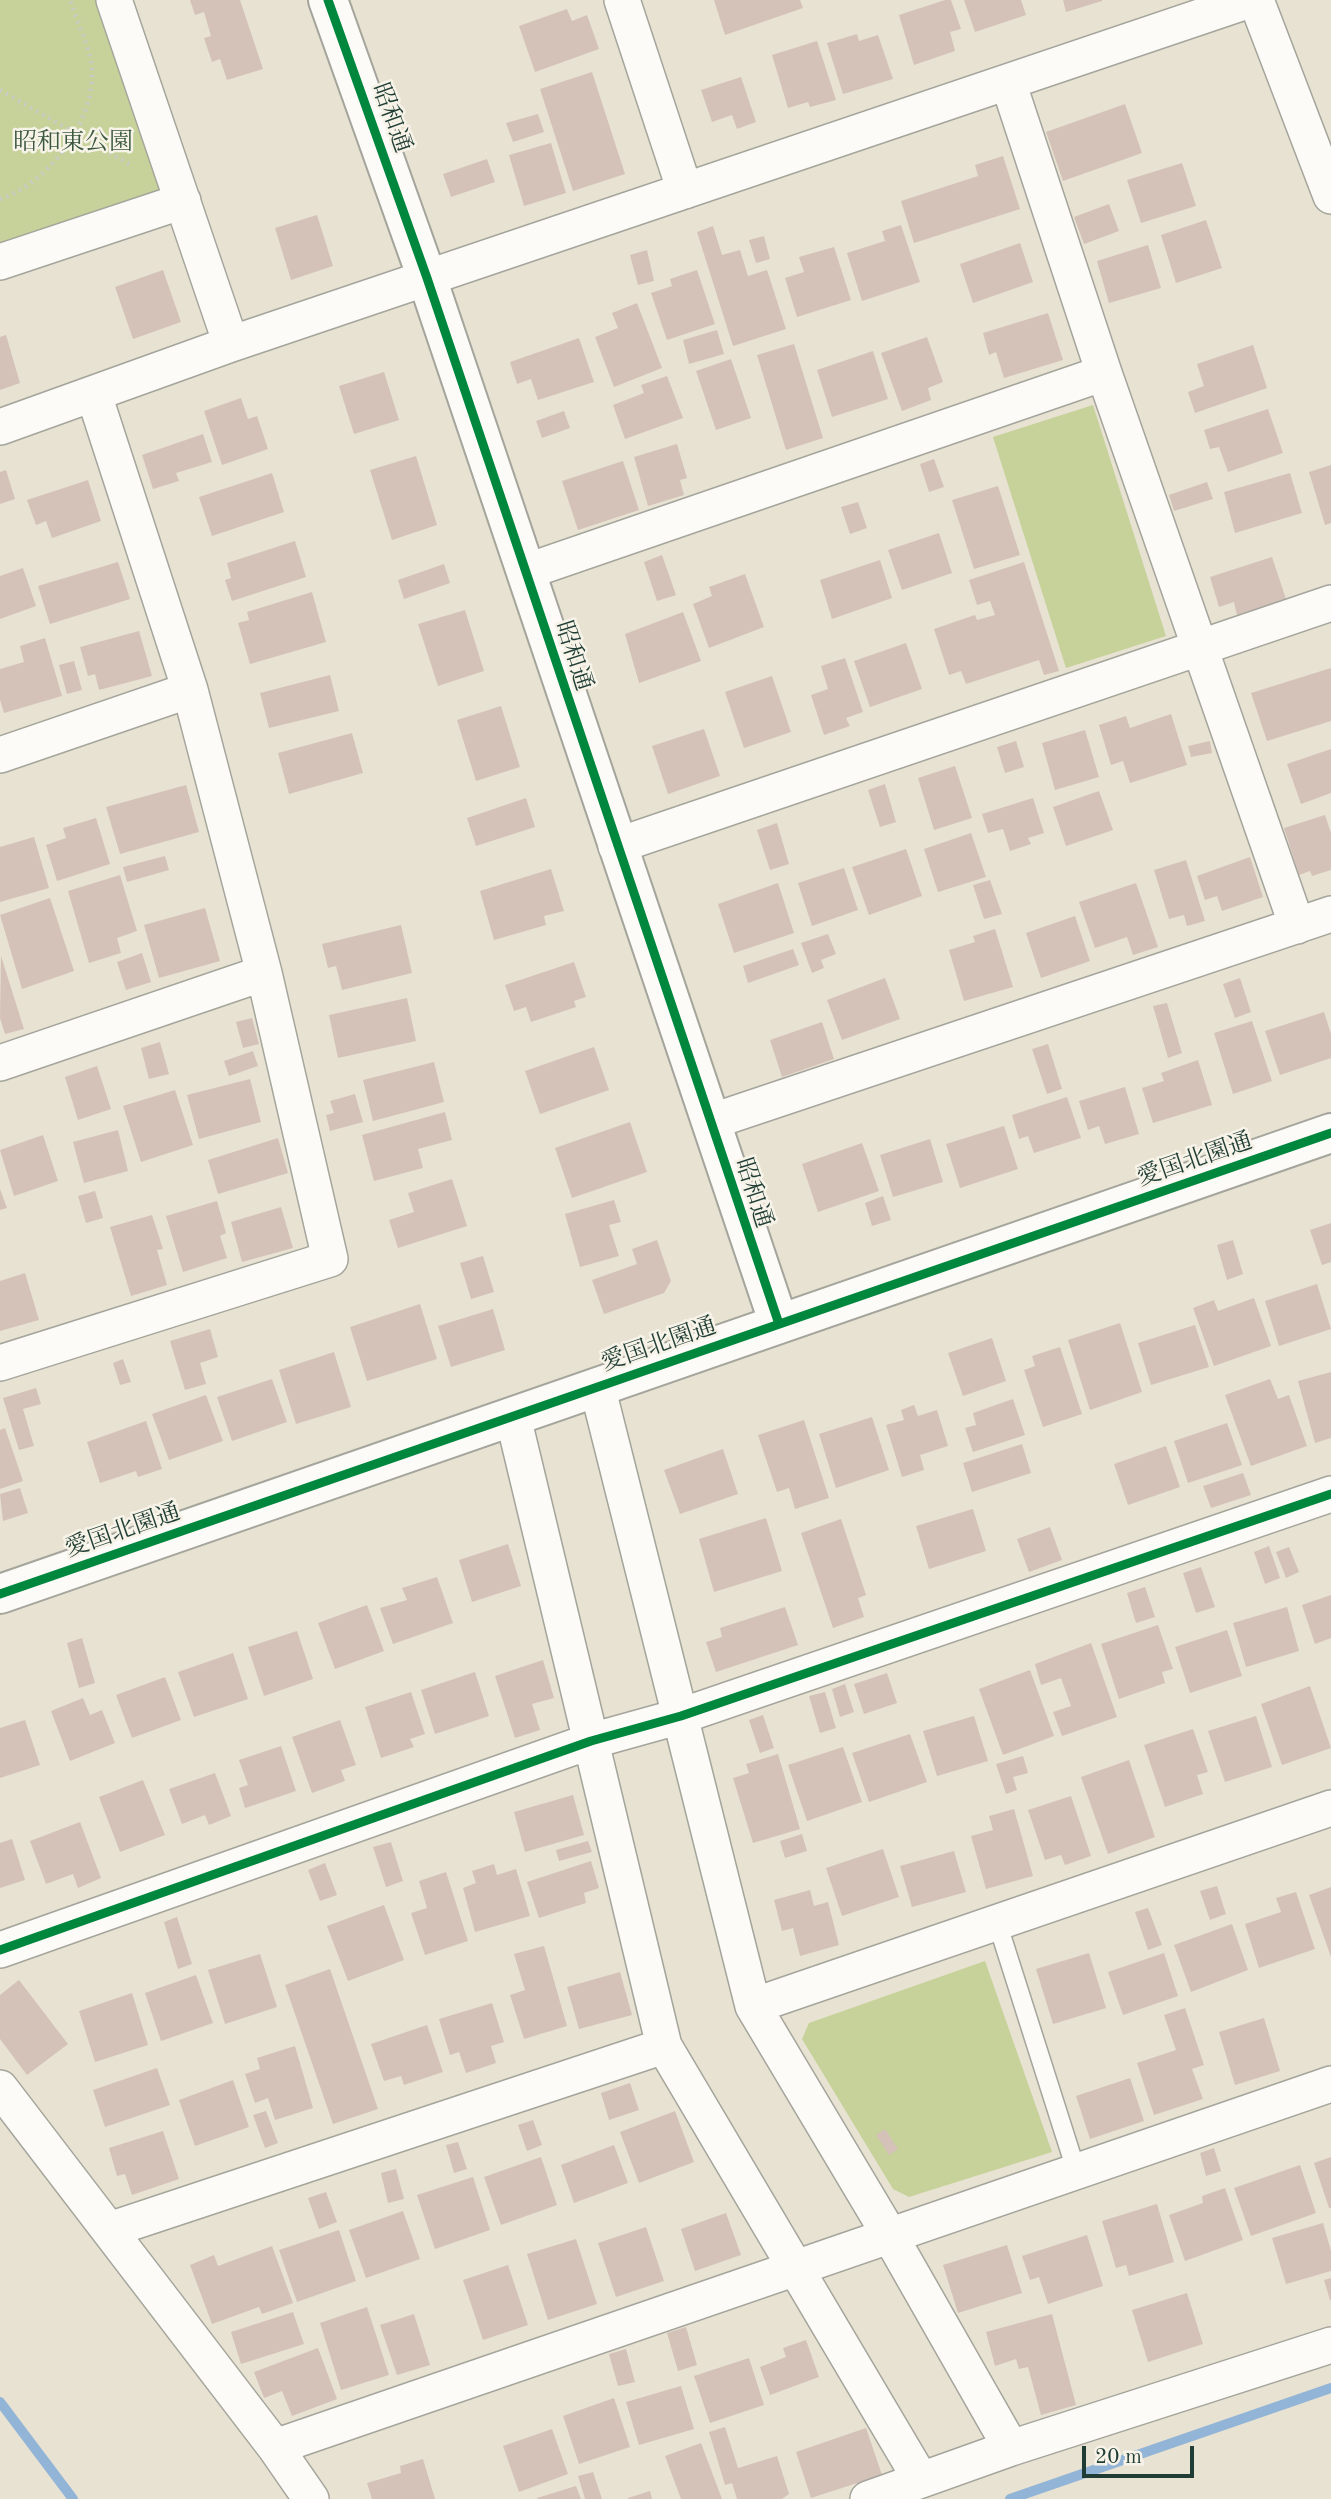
<!DOCTYPE html>
<meta charset="utf-8">
<style>
body{margin:0}
#map{position:relative;width:1331px;height:2499px;overflow:hidden;background:#e8e2d3;font-family:"Old Standard TT",serif}
canvas{display:block}
.scale{position:absolute;left:1082px;top:2446px;width:112px;height:32px;box-sizing:border-box;border:4px solid #1f3d34;border-top:0;padding-left:9px;font-size:21px;line-height:24px;white-space:nowrap;color:#1f3d34;-webkit-text-stroke:5px #f7f3e8;paint-order:stroke}
</style>
<div id="map">
<canvas width="1331" height="2499"></canvas>
<div class="scale">20 m</div>
</div>
<script>
const ctx = document.querySelector('canvas').getContext('2d');
ctx.lineJoin = 'round';
function fillPath(path, color) {
  ctx.fillStyle = color;
  ctx.fill(path, 'evenodd');
}
function stroke(path, color, width, dash) {
  ctx.strokeStyle = color;
  ctx.lineWidth = width;
  ctx.lineCap = dash ? 'butt' : 'round';
  ctx.setLineDash(dash || []);
  ctx.stroke(path);
}
function write(font, color, halo, rows, align = 'center') {
  ctx.font = font + ' "Old Standard TT","Noto Serif JP",serif';
  ctx.lineWidth = 5;
  ctx.setLineDash([]);
  ctx.textBaseline = 'middle';
  ctx.strokeStyle = halo;
  ctx.fillStyle = color;
  for (const [text, x, y, turn = 0] of rows) {
    ctx.save();
    ctx.translate(x, y);
    ctx.rotate((+turn || 0) * Math.PI / 180);
    ctx.textAlign = isNaN(turn) ? turn : align;
    if (halo) ctx.strokeText(text, 0, 0);
    ctx.fillText(text, 0, 0);
    ctx.restore();
  }
}
fillPath(new Path2D(`
 M0,0H101L167,192L0,247Z
 M1093,405L1166,636L1066,668L993,437Z
 M985,1961L1052,2152L909,2197L893,2189L802,2039L809,2023Z`), '#c6d299');
stroke(new Path2D(`
 M0,2402L73,2499
 M1010,2499L1331,2388`), '#92b4d7', 10);
fillPath(new Path2D(`
 M190,0H240L263,69L227,80L220,59L212,62L204,38L211,36L204,12L195,15Z
 M714,0H800L803,8L725,35Z
 M945,0H951L961,29L950,32L955,51L914,65L899,15Z
 M964,0H1021L1026,15L975,32Z
 M1063,0H1102V1L1066,12Z
 M567,9L572,21L587,15L599,49L535,72L519,26Z
 M857,34L859,41L878,35L893,79L843,94L827,43Z
 M817,41L836,100L810,107L808,102L788,108L772,55Z
 M592,72L625,174L573,191L540,89Z
 M741,77L756,122L737,129L732,115L712,122L701,90Z
 M1125,104L1142,153L1063,181L1046,132Z
 M538,114L544,132L513,142L506,123Z
 M551,143L566,193L524,206L509,155Z
 M1003,156L1020,209L914,243L901,201L978,176L975,165Z
 M487,159L495,182L451,197L443,174Z
 M1182,163L1196,206L1141,223L1127,180Z
 M1109,204L1119,231L1084,244L1074,217Z
 M317,215L333,266L291,280L275,228Z
 M1206,220L1222,268L1176,283L1161,235Z
 M901,225L920,282L862,301L847,253L885,241L882,231Z
 M713,226L722,255L740,250L748,276L767,270L786,329L733,346L697,232Z
 M764,236L770,259L756,263L749,240Z
 M1020,243L1033,282L973,303L960,264Z
 M1148,245L1161,288L1109,303L1097,261Z
 M834,247L851,300L797,317L785,278L804,272L799,257Z
 M647,250L654,281L638,285L630,255Z
 M163,270L181,322L133,339L115,287Z
 M697,270L715,324L667,340L651,293L672,286L670,279Z
 M637,303L662,368L614,387L595,337L618,328L612,313Z
 M1048,313L1063,360L1004,378L996,352L989,355L983,333Z
 M717,330L724,354L689,364L683,340Z
 M6,335L20,383L0,390V337Z
 M927,337L943,382L928,388L931,400L902,411L881,353Z
 M579,338L594,382L538,400L531,379L517,384L510,362Z
 M794,344L823,438L786,450L757,355Z
 M1253,345L1267,388L1195,413L1188,392L1204,386L1197,364Z
 M873,351L888,399L832,417L817,370Z
 M731,359L751,418L716,430L696,371Z
 M384,372L399,420L354,434L339,386Z
 M667,376L683,418L625,439L613,405L644,393L641,385Z
 M241,398L248,419L257,416L268,449L222,465L204,411Z
 M1268,409L1283,453L1228,472L1219,447L1210,449L1204,430Z
 M564,411L570,428L542,438L536,421Z
 M203,434L212,462L176,473L179,481L153,489L142,455Z
 M677,444L687,478L680,480L684,495L648,506L634,457Z
 M416,456L437,525L392,540L370,470Z
 M934,459L944,487L929,492L920,464Z
 M623,461L639,510L578,530L562,481Z
 M1331,465V523L1325,525L1309,472Z
 M6,470L15,499L0,504V472Z
 M272,473L284,512L212,536L199,497Z
 M1290,473L1302,513L1235,533L1224,492Z
 M88,480L101,521L52,538L46,521L36,525L27,500Z
 M1207,482L1213,499L1174,511L1169,495Z
 M998,486L1020,555L974,569L952,500Z
 M858,502L867,528L850,534L841,507Z
 M939,533L952,573L902,590L888,550Z
 M295,541L306,577L232,601L225,580L231,578L227,563Z
 M662,555L676,595L657,601L644,562Z
 M1272,557L1286,599L1237,615L1234,602L1219,607L1210,577Z
 M880,560L892,598L832,619L820,580Z
 M118,562L130,599L50,624L38,586Z
 M1024,562L1059,671L1044,675L1039,660L966,684L961,671L949,675L934,629L975,615L977,620L995,615L990,601L977,605L969,580Z
 M444,564L450,583L404,599L398,580Z
 M23,568L36,606L0,619V576Z
 M745,574L764,627L709,648L693,604L712,596L709,587Z
 M312,592L326,642L250,664L238,623L249,620L247,612Z
 M465,610L484,671L438,686L418,624Z
 M683,612L701,661L639,683L625,634Z
 M139,631L152,676L99,690L95,674L88,676L80,647Z
 M45,638L62,696L4,713L0,700V669L24,662L20,646Z
 M906,643L922,689L870,707L854,661Z
 M845,658L863,712L846,718L850,726L824,735L811,695L828,689L821,666Z
 M74,661L82,690L67,694L59,665Z
 M1331,668V721L1267,741L1251,693Z
 M330,675L339,711L269,728L260,693Z
 M772,676L791,732L744,748L725,692Z
 M501,706L520,767L476,781L457,720Z
 M1171,714L1187,765L1130,783L1123,761L1111,765L1099,725L1126,716L1130,728Z
 M704,729L720,776L668,794L652,746Z
 M1085,730L1099,777L1055,790L1042,743Z
 M352,733L363,773L289,794L278,753Z
 M1016,741L1024,767L1005,773L997,747Z
 M1210,741L1212,753L1191,757L1188,746Z
 M1331,749V793L1301,804L1287,764Z
 M955,766L972,818L934,830L918,778Z
 M885,784L896,822L880,827L868,790Z
 M186,785L199,832L120,854L106,807Z
 M1099,791L1113,830L1066,846L1053,807Z
 M526,798L535,827L476,846L467,818Z
 M1033,798L1044,833L1028,838L1031,844L1010,851L1003,829L988,833L982,814Z
 M1325,815L1331,833V870L1312,876L1310,871L1299,875L1284,828Z
 M96,818L110,864L57,881L46,845L66,838L63,828Z
 M777,823L789,864L770,870L757,830Z
 M971,833L986,877L938,892L924,849Z
 M34,837L49,888L0,902V847Z
 M906,849L922,896L869,915L852,867Z
 M165,856L169,870L127,882L123,867Z
 M1250,857L1263,897L1222,911L1217,896L1205,900L1197,876Z
 M1186,860L1205,921L1187,926L1184,915L1169,919L1154,870Z
 M844,868L858,910L812,926L798,883Z
 M551,869L564,911L544,916L546,925L494,940L480,891Z
 M120,875L137,931L117,938L121,953L89,963L68,891Z
 M990,880L1002,914L984,919L973,885Z
 M778,883L794,933L734,953L718,904Z
 M1136,883L1158,947L1133,955L1127,937L1095,948L1079,902Z
 M50,898L74,971L22,989L0,915Z
 M205,908L220,961L159,978L144,925Z
 M1075,916L1090,961L1041,978L1026,933Z
 M401,925L412,973L342,990L336,966L328,968L322,944Z
 M995,929L1013,987L964,1001L949,950L975,942L973,936Z
 M828,934L836,954L821,960L824,968L812,973L801,943Z
 M793,949L799,965L748,983L743,966Z
 M142,953L151,982L126,990L117,962Z
 M1,956L24,1029L5,1034L0,1018Z
 M574,962L586,997L574,1001L576,1007L531,1022L526,1007L514,1011L505,985Z
 M885,978L900,1019L842,1040L827,1000Z
 M1240,978L1251,1012L1235,1018L1223,984Z
 M407,998L416,1041L338,1058L329,1015Z
 M1167,1003L1182,1053L1168,1058L1153,1006Z
 M1324,1012L1331,1034V1058L1280,1075L1265,1031Z
 M252,1018L259,1044L243,1048L236,1022Z
 M1252,1021L1272,1081L1233,1094L1214,1033Z
 M822,1022L834,1059L782,1077L770,1040Z
 M160,1042L169,1074L149,1079L141,1048Z
 M1048,1044L1062,1089L1047,1094L1032,1049Z
 M594,1047L609,1090L540,1114L525,1071Z
 M253,1051L258,1066L229,1076L224,1061Z
 M1198,1060L1212,1105L1153,1123L1142,1088L1164,1081L1161,1073Z
 M434,1062L444,1102L373,1121L363,1080Z
 M97,1066L111,1109L78,1120L65,1077Z
 M250,1079L261,1122L199,1139L187,1095Z
 M1125,1087L1139,1134L1105,1144L1099,1126L1088,1130L1079,1101Z
 M175,1090L193,1145L141,1162L123,1106Z
 M355,1094L363,1122L330,1131L326,1115L334,1113L330,1101Z
 M1067,1097L1081,1138L1034,1153L1028,1136L1019,1139L1012,1115Z
 M445,1112L452,1140L418,1149L423,1168L374,1181L362,1135Z
 M630,1122L647,1172L572,1198L555,1148Z
 M1004,1126L1018,1169L960,1188L946,1144Z
 M118,1130L128,1171L84,1183L73,1142Z
 M43,1135L58,1181L14,1196L0,1150Z
 M278,1138L288,1173L218,1194L208,1160Z
 M930,1139L943,1182L893,1197L880,1155Z
 M862,1143L879,1191L818,1212L802,1164Z
 M452,1179L467,1226L398,1248L389,1220L414,1212L408,1193Z
 M0,1189L7,1208L0,1210Z
 M95,1191L103,1218L86,1223L78,1196Z
 M883,1196L891,1220L872,1226L865,1203Z
 M614,1200L621,1222L609,1225L619,1256L580,1267L565,1214Z
 M217,1201L226,1233L220,1236L227,1258L183,1272L166,1216Z
 M281,1207L293,1248L242,1262L231,1222Z
 M152,1215L163,1249L157,1250L167,1285L131,1296L110,1227Z
 M1331,1223V1262L1322,1265L1310,1230Z
 M657,1240L671,1281L664,1293L604,1314L592,1280L637,1264L632,1249Z
 M1233,1240L1243,1274L1227,1280L1217,1245Z
 M483,1256L494,1292L471,1299L460,1263Z
 M25,1273L39,1320L0,1331V1281Z
 M1317,1284L1331,1329L1279,1346L1265,1301Z
 M1254,1298L1271,1346L1214,1366L1193,1308L1214,1300L1218,1311Z
 M420,1304L437,1359L367,1381L350,1327Z
 M493,1309L505,1350L451,1367L438,1326Z
 M1120,1323L1142,1392L1090,1410L1068,1340Z
 M1195,1325L1209,1367L1151,1385L1138,1343Z
 M210,1329L218,1357L200,1363L206,1384L185,1390L170,1341Z
 M992,1338L1006,1381L963,1396L948,1353Z
 M1060,1347L1082,1414L1043,1427L1024,1370L1035,1366L1032,1356Z
 M334,1352L351,1407L296,1424L279,1370Z
 M123,1359L131,1382L120,1385L113,1363Z
 M1331,1372V1438L1315,1443L1298,1381Z
 M272,1379L287,1422L232,1441L217,1397Z
 M1270,1379L1278,1399L1289,1395L1307,1446L1251,1466L1225,1395Z
 M36,1388L41,1404L23,1409L34,1446L19,1450L3,1398Z
 M206,1395L223,1441L169,1460L152,1414Z
 M1013,1399L1025,1435L973,1452L965,1428L976,1425L973,1413Z
 M914,1405L918,1416L937,1410L948,1446L920,1455L924,1470L902,1477L886,1425L904,1420L901,1410Z
 M872,1417L889,1470L836,1488L819,1434Z
 M804,1420L829,1498L795,1509L789,1488L777,1492L758,1435Z
 M146,1421L162,1469L138,1477L136,1471L100,1483L87,1442Z
 M1227,1423L1242,1465L1188,1483L1174,1441Z
 M5,1428L23,1481L0,1489V1430Z
 M1022,1444L1031,1473L972,1492L963,1463Z
 M1166,1446L1180,1487L1128,1505L1114,1464Z
 M723,1449L738,1494L680,1514L664,1470Z
 M1243,1473L1251,1495L1211,1508L1203,1486Z
 M20,1488L28,1513L3,1521L0,1494Z
 M973,1509L986,1551L929,1569L916,1526Z
 M766,1518L782,1571L714,1592L699,1539Z
 M841,1519L866,1595L858,1598L864,1617L833,1628L801,1533Z
 M1050,1527L1062,1560L1029,1572L1017,1539Z
 M508,1544L521,1586L472,1602L459,1560Z
 M1269,1546L1280,1578L1265,1584L1254,1552Z
 M1289,1547L1299,1572L1286,1578L1276,1552Z
 M1201,1567L1215,1607L1196,1613L1183,1573Z
 M437,1577L453,1623L393,1644L380,1608L407,1600L402,1588Z
 M1145,1587L1155,1617L1136,1623L1127,1593Z
 M1331,1595V1638L1315,1644L1302,1605Z
 M367,1605L384,1651L335,1669L318,1623Z
 M785,1607L798,1645L716,1672L706,1642L722,1637L720,1628Z
 M1287,1607L1299,1651L1246,1667L1233,1623Z
 M1158,1625L1173,1669L1162,1672L1165,1683L1119,1699L1101,1644Z
 M1227,1630L1242,1676L1190,1693L1175,1647Z
 M297,1631L313,1679L264,1696L248,1647Z
 M82,1638L95,1683L79,1688L67,1643Z
 M1091,1643L1117,1717L1062,1736L1053,1712L1071,1706L1061,1678L1041,1685L1035,1664Z
 M233,1653L248,1699L194,1717L178,1672Z
 M543,1660L554,1698L532,1704L540,1730L515,1738L495,1676Z
 M1030,1670L1054,1736L1003,1755L979,1689Z
 M475,1672L489,1716L435,1734L421,1690Z
 M887,1673L897,1703L864,1714L854,1684Z
 M165,1677L181,1720L132,1738L116,1695Z
 M845,1684L854,1712L840,1717L832,1689Z
 M1310,1686L1331,1748L1282,1765L1261,1704Z
 M411,1692L425,1734L410,1739L414,1747L381,1758L365,1707Z
 M825,1692L836,1728L820,1733L809,1696Z
 M83,1698L90,1715L102,1710L115,1743L70,1761L51,1711Z
 M763,1715L774,1748L760,1753L749,1720Z
 M974,1716L988,1761L937,1776L923,1731Z
 M1256,1716L1272,1767L1225,1782L1208,1731Z
 M25,1720L40,1765L0,1778V1728Z
 M340,1720L356,1765L341,1770L345,1781L312,1793L292,1737Z
 M1193,1729L1208,1772L1197,1775L1203,1794L1165,1807L1144,1745Z
 M910,1734L927,1782L869,1802L852,1753Z
 M281,1746L296,1791L245,1808L239,1788L248,1785L239,1760Z
 M843,1747L862,1802L807,1821L788,1765Z
 M778,1754L800,1829L753,1843L733,1778L749,1773L746,1764Z
 M1023,1756L1028,1773L1013,1777L1017,1790L1006,1794L996,1764Z
 M1129,1760L1155,1837L1108,1854L1081,1777Z
 M215,1773L231,1816L209,1825L205,1815L182,1824L169,1789Z
 M143,1780L165,1835L120,1852L99,1797Z
 M573,1795L584,1835L525,1852L514,1812Z
 M1071,1796L1091,1856L1065,1865L1061,1855L1045,1860L1028,1810Z
 M1014,1809L1033,1876L986,1889L971,1836L993,1830L989,1816Z
 M80,1822L101,1878L78,1888L73,1874L46,1884L30,1841Z
 M802,1834L807,1851L785,1858L780,1841Z
 M12,1839L25,1880L0,1888V1843Z
 M588,1841L592,1852L559,1861L556,1850Z
 M391,1842L403,1881L386,1887L373,1847Z
 M883,1849L899,1897L842,1916L826,1868Z
 M954,1851L966,1892L912,1907L900,1866Z
 M591,1861L599,1888L584,1893L586,1903L539,1918L527,1882Z
 M325,1863L337,1895L320,1901L308,1870Z
 M494,1864L497,1875L516,1869L530,1916L475,1932L463,1888L476,1883L472,1871Z
 M446,1872L468,1941L425,1955L411,1913L427,1908L419,1881Z
 M1217,1886L1226,1914L1210,1920L1200,1891Z
 M1331,1887V1957L1309,1895Z
 M810,1890L814,1906L828,1902L839,1945L800,1956L793,1928L782,1931L774,1900Z
 M1296,1892L1315,1949L1259,1968L1245,1924L1281,1912L1276,1898Z
 M384,1905L404,1960L348,1981L327,1926Z
 M1148,1908L1162,1945L1148,1950L1135,1912Z
 M177,1917L192,1964L178,1969L164,1922Z
 M1232,1924L1248,1970L1191,1992L1174,1945Z
 M544,1946L567,2026L524,2039L510,1995L525,1990L514,1954Z
 M1089,1953L1106,2008L1053,2024L1036,1969Z
 M1164,1953L1178,1996L1123,2015L1108,1972Z
 M260,1954L277,2007L225,2024L208,1970Z
 M330,1969L378,2109L333,2124L285,1985Z
 M620,1972L632,2015L579,2029L567,1987Z
 M196,1975L213,2023L161,2041L145,1993Z
 M19,1980L68,2044L27,2075L0,2039V1995Z
 M132,1993L148,2045L95,2062L79,2011Z
 M492,2003L504,2042L491,2046L496,2063L466,2073L459,2052L450,2055L439,2019Z
 M1185,2008L1204,2065L1192,2069L1203,2099L1154,2115L1137,2063L1176,2050L1164,2015Z
 M1264,2018L1280,2071L1235,2085L1219,2032Z
 M427,2025L443,2072L404,2085L401,2076L384,2081L371,2044Z
 M295,2046L313,2108L275,2120L268,2098L255,2103L245,2074L260,2069L257,2058Z
 M157,2068L170,2105L105,2127L93,2090Z
 M1130,2078L1144,2121L1090,2139L1076,2096Z
 M233,2080L249,2127L195,2146L179,2100Z
 M630,2083L639,2110L609,2120L601,2093Z
 M266,2111L278,2143L265,2148L253,2115Z
 M675,2111L694,2162L639,2183L620,2132Z
 M533,2120L542,2145L527,2151L518,2125Z
 M885,2129L898,2149L889,2155L876,2135Z
 M163,2131L179,2179L132,2195L125,2174L117,2176L109,2148Z
 M458,2142L467,2169L454,2173L446,2145Z
 M614,2145L628,2183L574,2203L561,2165Z
 M1214,2148L1221,2171L1206,2176L1200,2153Z
 M541,2157L557,2205L501,2225L484,2177Z
 M1331,2157V2208H1329L1314,2163Z
 M1300,2165L1316,2213L1251,2236L1234,2188Z
 M396,2169L404,2199L388,2203L381,2173Z
 M473,2177L490,2230L435,2249L417,2195Z
 M1225,2188L1243,2240L1185,2261L1169,2215L1203,2203L1202,2196Z
 M326,2192L337,2222L319,2229L308,2198Z
 M1157,2204L1174,2262L1129,2276L1126,2265L1116,2268L1102,2221Z
 M403,2211L420,2259L366,2278L349,2230Z
 M726,2213L741,2255L695,2271L681,2229Z
 M1323,2223L1331,2251V2271L1286,2284L1272,2238Z
 M646,2227L664,2281L616,2297L598,2243Z
 M339,2230L356,2281L297,2302L279,2250Z
 M1087,2235L1103,2286L1048,2304L1039,2277L1030,2280L1022,2256Z
 M576,2239L597,2304L548,2320L527,2254Z
 M1007,2245L1022,2293L958,2313L943,2265Z
 M272,2246L293,2303L262,2314L259,2307L212,2324L190,2265L214,2255L218,2266Z
 M508,2265L528,2325L483,2340L463,2280Z
 M1331,2278V2300H1330L1324,2280Z
 M1187,2293L1203,2344L1148,2362L1132,2310Z
 M367,2307L389,2375L341,2390L320,2323Z
 M293,2312L304,2344L241,2364L231,2332Z
 M414,2314L430,2365L397,2375L380,2325Z
 M1052,2314L1076,2405L1041,2415L1028,2367L1019,2369L1016,2359L995,2366L986,2332Z
 M686,2327L697,2365L678,2371L667,2333Z
 M806,2340L819,2377L770,2395L760,2367L786,2357L783,2348Z
 M318,2348L337,2399L292,2416L282,2391L264,2398L254,2372Z
 M626,2349L635,2382L618,2386L609,2354Z
 M749,2358L764,2405L710,2423L694,2376Z
 M681,2386L694,2429L639,2445L626,2402Z
 M614,2398L630,2447L579,2464L563,2416Z
 M725,2427L738,2468L777,2456L789,2494L782,2499H737L732,2483L725,2485L709,2432Z
 M866,2428L882,2475L811,2498L796,2452Z
 M552,2429L568,2474L519,2492L503,2446Z
 M701,2443L722,2499H681L665,2456Z
 M423,2459L435,2499H372L367,2483L401,2473L400,2466Z
 M593,2472L602,2499H585L578,2476Z
 M576,2486L581,2499H537V2498Z
 M650,2491L652,2499H628V2498Z`), '#d4c2b8');
const lane = new Path2D(`
 M997,1922L1076,2170`);
const street = new Path2D(`
 M114,0L231,344
 M622,0L685,191
 M1256,0L1331,196
 M1008,82L1104,373L1297,926
 M0,262L183,201
 M0,427L231,344L1250,0
 M525,572L1104,373
 M0,755L190,690
 M616,846L1331,603
 M0,1063L264,973
 M710,1122L1331,914
 M0,1363L330,1259L264,973L190,690L94,395
 M597,1386L753,2006L889,2234L1011,2448
 M513,1417L664,2046L921,2480
 M0,1950L591,1741L681,1716L1331,1494
 M753,2006L1331,1808
 M0,2088L275,2447L311,2499
 M109,2230L664,2046
 M275,2447L1331,2084
 M868,2499L1011,2448L1331,2345`);
const secondary = new Path2D(`
 M328,0L427,278L779,1324
 M0,1594L1331,1133`);
stroke(lane, '#a4a59b', 21);
stroke(street, '#a4a59b', 38);
stroke(secondary, '#a4a59b', 42);
stroke(new Path2D(`
 M0,90L129,164
 M0,199C50,183 100,116 91,61C87,41 76,19 70,0`), '#cacbc7', 4.5, [2, 5]);
stroke(lane, '#fcfbf8', 18);
stroke(street, '#fcfbf8', 35);
stroke(secondary, '#fcfbf8', 38);
stroke(new Path2D(`
 M328,0L427,278L779,1324
 M0,1594L1331,1133
 M0,1950L591,1741L681,1716L1331,1494`), '#00873e', 9);
write('24px', '#1f3d34', '#f7f3e8', [
 ["昭和通",391,118,70],
 ["昭和通",573,656,72],
 ["愛国北園通",1195,1160,-19],
 ["昭和通",753,1193,72],
 ["愛国北園通",659,1345,-19],
 ["愛国北園通",123,1531,-19]
]);
write('24px', '#3b583f', '#f7f3e8', [
 ["昭和東公園",73,143]
]);
</script>
